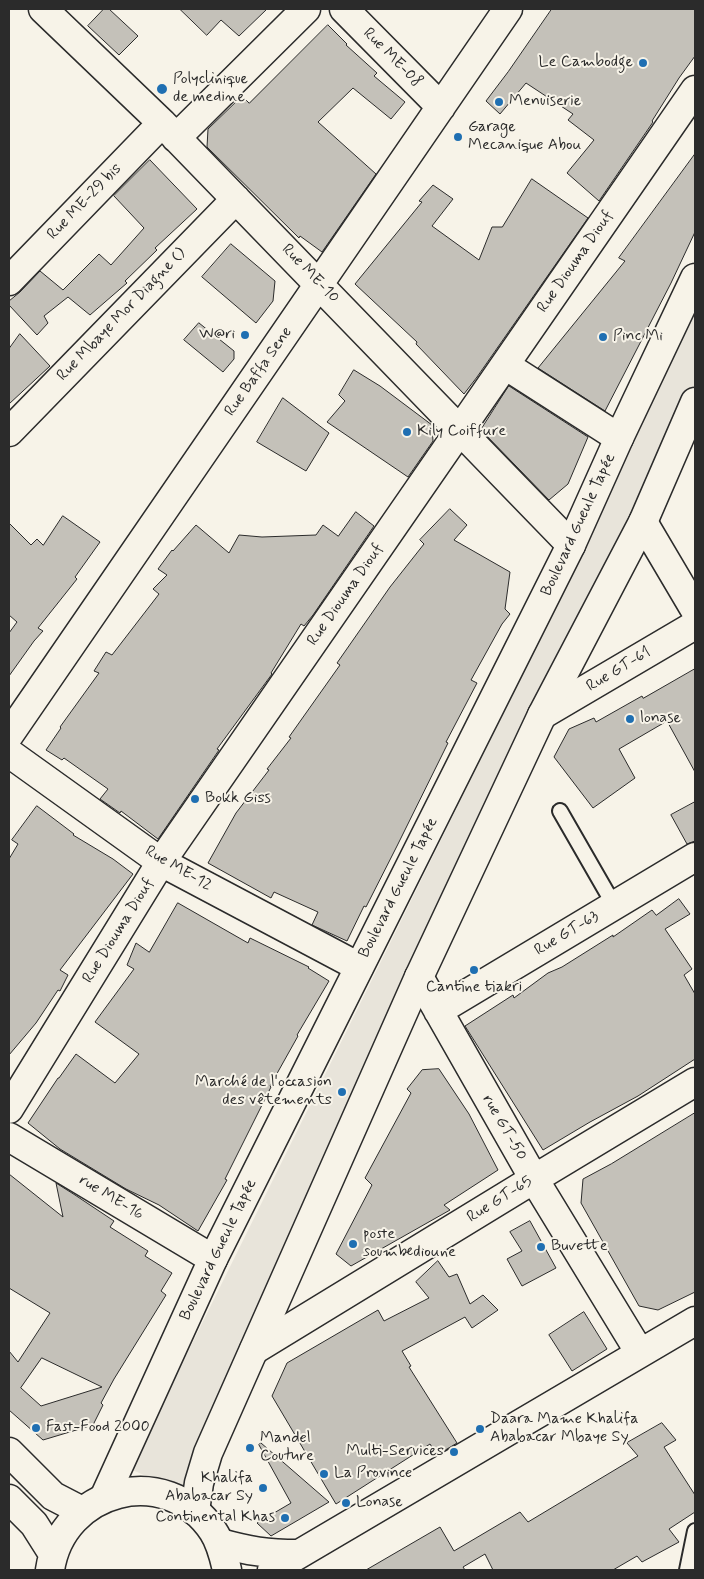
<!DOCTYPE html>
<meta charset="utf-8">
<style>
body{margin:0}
#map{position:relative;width:704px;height:1579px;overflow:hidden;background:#f7f3e8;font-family:Mynerve,sans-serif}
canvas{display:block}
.frame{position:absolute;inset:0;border:10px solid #2b2b2b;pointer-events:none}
</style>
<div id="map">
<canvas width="704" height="1579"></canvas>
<div class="frame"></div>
</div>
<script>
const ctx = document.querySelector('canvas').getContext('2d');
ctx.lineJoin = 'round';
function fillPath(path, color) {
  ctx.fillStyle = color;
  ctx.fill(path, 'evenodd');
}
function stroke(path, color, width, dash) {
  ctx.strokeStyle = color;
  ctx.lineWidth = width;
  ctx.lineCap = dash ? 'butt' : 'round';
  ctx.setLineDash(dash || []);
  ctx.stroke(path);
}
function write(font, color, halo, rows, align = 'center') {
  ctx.font = font + ' Mynerve,sans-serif';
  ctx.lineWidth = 4;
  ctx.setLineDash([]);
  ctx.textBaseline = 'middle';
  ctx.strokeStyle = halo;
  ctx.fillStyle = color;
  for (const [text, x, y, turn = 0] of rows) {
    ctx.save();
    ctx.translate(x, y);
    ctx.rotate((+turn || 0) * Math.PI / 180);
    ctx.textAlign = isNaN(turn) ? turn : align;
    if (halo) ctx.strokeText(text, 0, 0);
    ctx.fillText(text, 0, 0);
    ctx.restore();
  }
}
fillPath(new Path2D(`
 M695,308V405L542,715L181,1491L130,1469L584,551Z`), '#e8e4da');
const building = new Path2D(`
 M104,9H109L138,36L119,55L88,26Z
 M180,9H267L239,36L221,20L207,35Z
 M552,9H695V56L679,78L652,121L653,122L599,201L567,173L594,140L568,120L573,114L526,83L500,114L486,101L508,72Z
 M328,25L347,44L346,45L377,73L374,76L405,102L391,119L353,88L318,122L376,174L322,252L300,236L299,238L207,147L208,129L242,96L249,103Z
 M695,154V232L671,283L605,411L538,368L625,261L619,258Z
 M150,160L197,209L155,248L157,250L125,281L127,283L90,315L68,297L44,316L48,323L37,335L9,305V301L20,292L40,271L63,290L99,254L111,265L144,228L114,196Z
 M532,179L588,218L477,377L464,394L416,344L417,342L355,284L422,202L419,201L433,185L453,199L432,226L479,260L492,227H502Z
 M231,244L275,281L273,301L256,323L202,277Z
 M199,323L234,351V359L223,372L184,340Z
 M20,334L50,366L9,404V349Z
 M354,370L380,386L432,425L433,441L408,477L327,422L345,401L339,395Z
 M509,386L588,437L568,484L549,500L481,430Z
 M283,398L329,433L306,471L257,442Z
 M450,509L467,525L454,540L510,572L505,609L510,614L502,624L471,680L477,683L446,742L448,743L397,846L366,907L364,906L347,941L312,925L318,912L274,892L271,898L208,863L236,813L269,770L267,769L291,738L289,737L340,665L337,663L390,587L424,544L420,540Z
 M356,512L374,526L313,615L304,626L301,624L271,673L272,674L217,749L219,750L158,839L121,811L120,813L100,799L108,789L64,758L62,760L46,750L61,728L60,727L99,673L94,671L106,652L112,655L159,594L153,589L167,575L158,569L172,550L173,551L196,525L229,553L239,535L262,537L316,535L323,525L338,536Z
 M63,516L100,542L75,577L77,579L38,628L43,631L34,641L9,676V633L17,622L9,615V523L31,545L37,539L43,545Z
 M695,669V772L667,721L619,749L635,778L593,808L554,757L569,729L594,718L596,722L642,696L643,698Z
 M695,802V841L687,844L671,815Z
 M37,806L74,834L73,835L113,859L133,874L60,970L68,975L60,991L58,990L36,1023L9,1055V859L18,844L12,840Z
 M679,899L690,914L665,929L692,969L684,975L695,994V1059L638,1096L590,1122L543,1150L465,1026L513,995L514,998L548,973L562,967L613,935V937L652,910L656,915Z
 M178,903L248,943L250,938L309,967L308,968L329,981L297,1035L298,1036L270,1086L271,1087L225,1179L227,1180L198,1231L159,1205L126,1189L60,1149L28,1123L58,1078H59L76,1054L115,1083L139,1054L95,1022L134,969L127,965L136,943L149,952Z
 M439,1069L469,1114L498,1170L444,1205L450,1210L351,1266L336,1254L372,1185L365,1178L411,1093L407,1089L422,1070Z
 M695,1113V1292L658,1310L639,1306L581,1203L583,1179L611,1164Z
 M9,1174L63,1217L56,1183L75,1195L114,1221L110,1227L148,1251L145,1256L172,1273L161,1291L166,1295L114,1379L101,1403L103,1405L93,1425L43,1440L9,1410V1351L18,1362L50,1313L9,1288ZM42,1358L102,1387L41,1406L21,1388Z
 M530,1221L556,1268L522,1286L507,1259L522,1251L510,1232Z
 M438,1261L449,1277L457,1274L470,1304L483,1295L498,1310L472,1328L465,1317L402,1351L411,1366L409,1367L457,1443L437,1455L430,1444L336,1504L272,1396L287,1363L378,1310L384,1321L429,1298L416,1282Z
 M584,1312L607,1349L572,1371L549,1335Z
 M662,1423L676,1440L664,1447L695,1495V1512L669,1529L679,1542L642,1562L637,1556L613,1570H493L485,1554L463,1567L465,1570H366L440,1527L454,1551L520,1512L528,1522L638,1456L627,1443Z
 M261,1443L329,1502L271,1536L257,1523L291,1503L259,1445Z`);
fillPath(building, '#c4c1b9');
stroke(building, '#2b2b2b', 1);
const lane = new Path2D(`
 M560,811L614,905
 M687,1570L695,1531`);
const street = new Path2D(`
 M43,9L162,123L571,545
 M344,9L441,107
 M176,138L306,9
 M9,281L162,123
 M505,365L619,438
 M9,432L236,199
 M643,522L695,610
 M542,715L695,625
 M9,735L508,9
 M9,753L161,862L359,967
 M419,977L534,1179L640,1353
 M438,1011L695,857
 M9,1109L161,862L695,90
 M9,1137L213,1259
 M254,1350L534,1179L695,1082
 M220,1543C248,1551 268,1554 298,1554
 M272,1570L695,1321`);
const secondary = new Path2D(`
 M104,1498L213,1259L571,545L619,438L695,278
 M195,1511L199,1483L208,1453L419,977L542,715L643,522L695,402`);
const primary = new Path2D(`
 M9,1452L53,1496L82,1511
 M9,1499L34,1524L53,1554
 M50,1570C62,1489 166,1461 213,1531C221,1543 224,1557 227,1570`);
stroke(lane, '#2b2b2b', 18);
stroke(street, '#2b2b2b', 31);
stroke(secondary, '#2b2b2b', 31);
stroke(primary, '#2b2b2b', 31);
stroke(lane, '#f7f3e8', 14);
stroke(street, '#f7f3e8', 28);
stroke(secondary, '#f7f3e8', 28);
stroke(primary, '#f7f3e8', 28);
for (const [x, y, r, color] of [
 [643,63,5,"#1f6fb2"],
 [162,89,6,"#1f6fb2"],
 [499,102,5,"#1f6fb2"],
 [458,137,5,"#1f6fb2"],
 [245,335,5,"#1f6fb2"],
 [603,337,5,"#1f6fb2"],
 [407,432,5,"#1f6fb2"],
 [630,719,5,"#1f6fb2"],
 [195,799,5,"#1f6fb2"],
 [474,970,5,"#1f6fb2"],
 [342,1092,5,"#1f6fb2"],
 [353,1244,5,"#1f6fb2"],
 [541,1247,5,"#1f6fb2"],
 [36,1428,5,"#1f6fb2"],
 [480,1429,5,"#1f6fb2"],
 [250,1448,5,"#1f6fb2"],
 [454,1452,5,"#1f6fb2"],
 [324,1474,5,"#1f6fb2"],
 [263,1488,5,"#1f6fb2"],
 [346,1503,5,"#1f6fb2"],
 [285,1518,5,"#1f6fb2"]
]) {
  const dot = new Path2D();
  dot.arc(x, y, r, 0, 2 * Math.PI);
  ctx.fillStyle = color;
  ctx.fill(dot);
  stroke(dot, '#f7f3e8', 2);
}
write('16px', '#2b2b2b', '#f7f3e8', [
 ["Rue ME-08",392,58,45],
 ["Rue ME-29 bis",85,202,-46],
 ["Rue Diouma Diouf",576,262,-55],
 ["Rue ME-10",310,274,46],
 ["Rue Mbaye Mor Diagne ()",122,315,-46],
 ["Rue Baffa Sene",259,372,-55],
 ["Boulevard Gueule Tapée",579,525,-65],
 ["Rue Diouma Diouf",346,595,-55],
 ["Rue GT-61",619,670,-31],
 ["Rue ME-12",178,869,30],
 ["Boulevard Gueule Tapée",399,888,-63],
 ["Rue Diouma Diouf",119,931,-58],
 ["Rue GT-63",567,934,-31],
 ["rue GT-50",504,1128,60],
 ["rue ME-16",111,1198,31],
 ["Rue GT-65",500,1200,-32],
 ["Boulevard Gueule Tapée",219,1250,-64]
]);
write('16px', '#2b2b2b', '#f7f3e8', [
 ["Le Cambodge",633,63,"right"],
 ["Polyclinique",173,80],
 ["de medine",173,98],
 ["Menuiserie",509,102],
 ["Garage",468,128],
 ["Mecanique Abou",468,146],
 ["W@ri",235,335,"right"],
 ["Pinc Mi",613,337],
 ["Kily Coiffure",417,432],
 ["lonase",640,719],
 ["Bokk Giss",205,799],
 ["Cantine tiakri",474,988,"center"],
 ["Marché de l'occasion",332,1083,"right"],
 ["des vêtements",332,1101,"right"],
 ["poste",363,1235],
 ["soumbedioune",363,1253],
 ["Buvette",551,1247],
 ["Daara Mame Khalifa",490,1420],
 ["Ababacar Mbaye Sy",490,1438],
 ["Fast-Food 2000",46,1428],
 ["Mandel",260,1439],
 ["Couture",260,1457],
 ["Multi-Services",444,1452,"right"],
 ["La Province",334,1474],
 ["Khalifa",253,1479,"right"],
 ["Ababacar Sy",253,1497,"right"],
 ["Lonase",356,1503],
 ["Continental Khas",275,1518,"right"]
], 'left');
</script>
